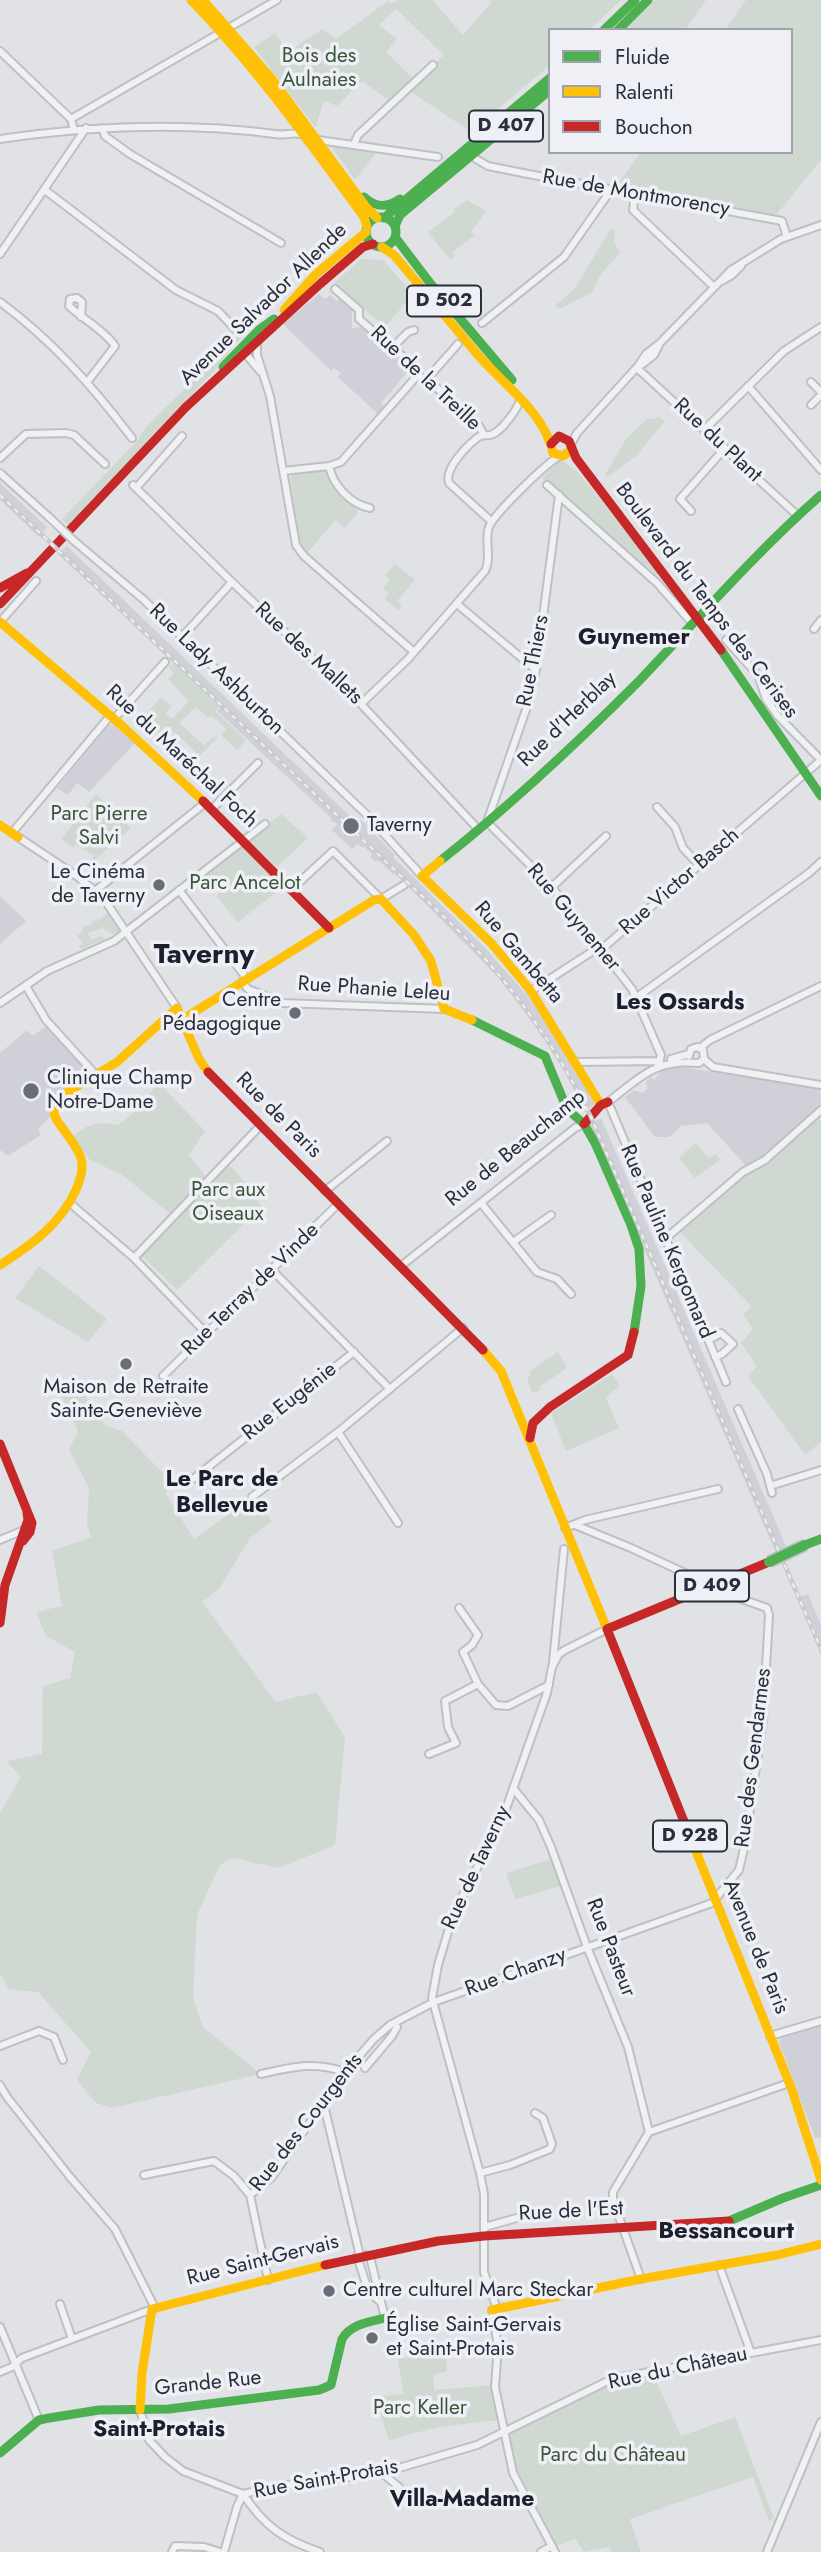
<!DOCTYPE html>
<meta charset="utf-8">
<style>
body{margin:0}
#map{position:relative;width:821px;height:2552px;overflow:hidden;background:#e1e2e6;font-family:Jost,sans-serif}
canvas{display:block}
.legend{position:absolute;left:548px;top:28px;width:245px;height:126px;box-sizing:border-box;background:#eff0f5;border:2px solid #a0a2ab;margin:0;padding:9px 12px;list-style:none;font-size:21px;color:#2a2e3c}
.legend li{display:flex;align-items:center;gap:14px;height:35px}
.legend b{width:35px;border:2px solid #a0a2ab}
</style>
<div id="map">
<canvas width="821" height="2552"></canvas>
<ul class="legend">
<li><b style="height:9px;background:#4caf50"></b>Fluide</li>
<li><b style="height:9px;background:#ffc107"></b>Ralenti</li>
<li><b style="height:9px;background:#c62828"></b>Bouchon</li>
</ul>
</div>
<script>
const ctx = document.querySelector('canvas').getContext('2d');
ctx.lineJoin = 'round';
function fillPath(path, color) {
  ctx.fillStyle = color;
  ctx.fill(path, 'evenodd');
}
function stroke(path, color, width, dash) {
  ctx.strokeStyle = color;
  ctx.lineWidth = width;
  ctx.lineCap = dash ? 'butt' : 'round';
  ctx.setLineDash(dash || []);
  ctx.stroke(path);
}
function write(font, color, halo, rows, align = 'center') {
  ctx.font = font + ' Jost,sans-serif';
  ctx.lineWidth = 7;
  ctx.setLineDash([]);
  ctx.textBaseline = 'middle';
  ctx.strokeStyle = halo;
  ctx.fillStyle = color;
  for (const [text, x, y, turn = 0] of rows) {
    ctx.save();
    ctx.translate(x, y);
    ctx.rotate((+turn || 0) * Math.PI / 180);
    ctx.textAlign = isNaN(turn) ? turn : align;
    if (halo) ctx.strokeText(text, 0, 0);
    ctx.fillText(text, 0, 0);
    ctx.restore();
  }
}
fillPath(new Path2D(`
 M319,294L323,298H327L330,295L337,301L339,299L352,310V328L363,327L368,331L410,369L381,403L384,406L380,416L338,377L341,373L334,368L331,371L283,324Z
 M0,483L47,527L39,537L0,500Z
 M67,546L357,823L360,820L369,826L366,829L370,830L395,855L393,857L487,950L533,1002L561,1045L595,1104L585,1112L561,1064L541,1032L502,981L395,873L393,874L379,861H375L370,857L372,854L363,846L362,848L358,844L352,849L338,836L332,830L337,824L330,820L331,818L217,711L220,707L58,554Z
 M109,725H114L135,743L89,792L77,783L68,795L57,788Z
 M0,896L26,921L0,944Z
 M48,1025L90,1073L47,1103L51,1116L38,1129L41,1135L8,1156L0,1150V1053L27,1030L32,1036Z
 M682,1067L814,1088L820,1091L821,1104L758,1161L746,1166L707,1123L681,1126L669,1137H655L625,1097L634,1090L642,1093L647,1089L646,1081L651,1077L654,1080L662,1070Z
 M601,1118L787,1548L776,1553L590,1125Z
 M808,1594L821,1625V1655L798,1598Z
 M821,2025V2137L815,2138L779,2042L781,2037Z`), '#d0d1d8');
fillPath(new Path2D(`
 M398,0H432L463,35L491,3L489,0H621L589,30H550V65L471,132L407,89L444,55L396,9L379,25L397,39L386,52L414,80L391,102L362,81L337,106L325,101L322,105L316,128L254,47L275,33L288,52L322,29L336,39L388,1L391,4Z
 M655,0H706L685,30H625Z
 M746,0H821V160L776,215L618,184L641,152H791V30H725Z
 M332,144L378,150L355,180L330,145Z
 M467,200L486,211L471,232L475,235L453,252L455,256L450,260L428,232L455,212L454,209Z
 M611,228L615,231L614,241L620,253L601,274L592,292L560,309L555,306L575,288Z
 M361,259L383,260L413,294L385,327L334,283Z
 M244,330L246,333L230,350L228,356L69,526L62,519L136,442L146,427Z
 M658,416L665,421L637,455L607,477L605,475L626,439L647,419H655Z
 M563,461L580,474L660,574L656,575L542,478L556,463Z
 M328,469L332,483L358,506L357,514L345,528L336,520L307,553L299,538L290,479L294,473Z
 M395,564L415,580L397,601L402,606L398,610L384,598L389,593L383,588L390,579L385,575Z
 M173,663L219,706L215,711L246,740L237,750L221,735L226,729L211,715L208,718L196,707L179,723L204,745L214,736L218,738L199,756L178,735L165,726L158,734L141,720L161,697L172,706L166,713L172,719L189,701L168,679L174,673L169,668Z
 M96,794L131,828L88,866L94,856L76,845L73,847L61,839Z
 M281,814L308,838L277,867L248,840Z
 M242,845L284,886L238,922L216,896L220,892L206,875Z
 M108,912L119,931L113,934L102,928L88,933L91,940L101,936L105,939L81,949L79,946L83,943L77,936L81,933L83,927L87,925L90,926V921L92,925L94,920L98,922L97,917L100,920Z
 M159,1083L205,1131L189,1155L209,1181L174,1217L121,1174L90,1160L72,1137C88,1123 98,1121 118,1125C135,1114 145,1098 159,1083Z
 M815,1115L821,1120V1442L805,1455L748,1376L757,1366L741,1343L753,1329L743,1314L752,1307L677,1229Z
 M695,1143L709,1158L716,1154L720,1160L695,1178L679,1158Z
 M228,1164L260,1198L257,1202L262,1206L177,1290L140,1254Z
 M39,1266L107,1319L88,1342L15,1298Z
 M558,1352L567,1368L539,1387L540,1391L532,1393L527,1378L530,1375L529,1372Z
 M612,1374L620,1385L606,1398L619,1428L566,1451L551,1413Z
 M76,1383L105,1425L122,1431L165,1475L167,1496L194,1539L252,1497L272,1521L250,1538L219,1589L202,1602L276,1702L316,1692L345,1737L335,1845L279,1868L233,1858L220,1865L197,1915L193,1998L203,2027L261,2074L112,2108L96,2103L77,2080L91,2052L38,1992L9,1989L0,1974V1813L21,1777L6,1761L42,1754L43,1686L70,1678L75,1652L46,1636L36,1612L62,1606L52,1551L91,1537L87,1524L89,1488L69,1450L78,1431L56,1385Z
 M551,1859L561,1886L515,1899L506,1873Z
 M446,2356L447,2371L433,2375L434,2390L495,2385L499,2420L438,2427L389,2440L378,2407L386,2406L384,2396L403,2394L398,2358Z
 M652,2372L681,2436L735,2417L774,2518L769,2521L753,2477L630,2519L641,2552H612L610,2547L584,2552L575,2539L555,2547L513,2473L502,2432L612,2379Z`), '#d0d8d2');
const street = new Path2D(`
 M0,51L71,119L74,130
 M71,119L277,0
 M102,128L105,136L130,154L281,243
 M0,139C90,126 184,122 275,134C284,136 292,132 301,134
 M318,140L438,157
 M354,144L358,135L433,65
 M476,159L488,166L528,174L782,221L787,237
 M45,190L176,290L218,311L236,330
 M635,194L633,210L714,287
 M0,254L86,128
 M722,281L732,275L741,266
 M335,289L359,310V319L414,366L417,376L427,379L479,426L484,435
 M0,302C52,340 93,387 132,438
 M81,317L82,302L77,298L70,299L69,306C83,319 105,331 115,346L88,381
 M482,323L564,257L611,190
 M257,341V355L270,396L296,545L304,556L414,652
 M393,347L408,332L414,330
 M244,352L260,371
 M641,365L654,355L659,345
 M637,368L797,515
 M427,379L458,344
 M811,382L821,392
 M748,386L821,470
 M811,405L821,395
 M704,430L784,351L821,327
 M571,444L577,433L638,366L646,354L660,343L731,270L781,239L821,225
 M0,458L26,434L66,433L74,435L105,464
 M329,466C333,485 350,504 370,508
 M283,471L329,466L341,462L417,376
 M0,473L50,518
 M133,485L232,582L361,704L478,829
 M547,485L657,583L692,623
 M136,488L182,436
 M559,495L536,670L529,701L487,822L552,887L632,989L661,1055L658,1065
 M691,511L680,499L725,448
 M492,522L449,483C444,469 466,447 477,438C483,433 487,437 493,434C502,430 519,408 520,399
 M73,540L144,600L367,815L422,876
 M457,604L536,670
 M0,622L36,581
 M814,629L821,620
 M182,637L232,582
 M726,640L758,675L766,699L778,716L821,760
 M361,704L408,659L485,571C492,557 484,541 489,527C494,514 547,462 560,456
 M114,719L165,662
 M657,807L675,827L683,848L699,865
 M212,809L258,763
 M12,833L110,716
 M18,837L78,877L104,899L177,1008
 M552,887L606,836
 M292,889L333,851L381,899L404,885
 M179,890L247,979
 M95,891L205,803
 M242,982L248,989L283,1003L444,1009
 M26,986L46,1020L96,1075
 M531,991L593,951L603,948L821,760
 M637,997L809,873L821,862
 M0,1003L47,971L114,941L265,824
 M700,1048L710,1040L821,986
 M689,1056L691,1049L697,1047L703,1050L704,1059
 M671,1059L689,1054
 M704,1059L699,1063C655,1059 642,1076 608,1102L726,1382
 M704,1059L713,1067L821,1085
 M576,1062L660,1061
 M325,1191L387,1141
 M481,1203L537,1272L557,1279L571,1294
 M71,1204L134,1258L206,1333
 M665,1239L743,1172L765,1160L821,1110
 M513,1242L551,1215
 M134,1258L260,1126
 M401,1266L575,1128L584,1124
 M271,1269L390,1389
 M708,1340L721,1333L733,1344L722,1354L715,1357
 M163,1376L338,1204
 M738,1409L767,1474L772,1493
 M338,1432L398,1523
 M193,1479L354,1352
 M770,1486L821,1470
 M252,1497L338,1432L463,1328
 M575,1525L631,1548L702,1581
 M565,1528L585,1520L718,1489
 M0,1540L24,1530
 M459,1608L478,1635L472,1645L463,1652L478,1684L496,1705L508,1706L549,1685
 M553,1662L564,1549
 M429,1754L456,1743L448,1727L445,1701L478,1684
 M513,1788L539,1820L551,1847L587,1947L628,2047L649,2132
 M770,2036L821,2021
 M0,2046L39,2031L54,2037L63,2060
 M365,2068L392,2036L397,2027L394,2023
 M261,2074C293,2067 314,2061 345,2072
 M0,2085L7,2097L70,2177L115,2229L155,2308
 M323,2101L360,2256
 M480,2173L510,2165L550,2149L552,2144L543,2118L535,2113
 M144,2175L214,2161L234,2176L250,2195
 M485,2227L527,2215
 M366,2255L370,2257L385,2318
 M357,2256L368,2290L381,2303
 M719,2265L751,2353
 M641,2279L613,2200V2192L649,2132L789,2083
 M268,2280L250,2195L271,2178L345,2072L374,2039L390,2025L434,2002L712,1903L739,1870L745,1844L763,1719L769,1615L767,1608L733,1596
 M60,2304L72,2339
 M497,2309L484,2272V2194L480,2173L432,1998L438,1965L454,1912L502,1820L547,1693L552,1667L559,1654L565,1650L607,1629
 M492,2310L498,2346L495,2387L513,2473L555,2552
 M0,2327L39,2420
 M0,2372L12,2367L22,2358L152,2309
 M140,2410L149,2440L165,2457L183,2471L243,2494L279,2486L382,2473L477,2445L612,2379L821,2340
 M382,2473L399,2487
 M243,2494C264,2526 284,2540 320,2552
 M172,2552L175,2546L204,2547L220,2552
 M224,2552L237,2507L243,2494
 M541,2552L552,2546
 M767,2552L821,2422`);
stroke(street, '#bfc0c4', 10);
stroke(street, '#f0f1f3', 6);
stroke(new Path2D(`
 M604,30L635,0
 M618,30L648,0
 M364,197C376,208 387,208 400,199
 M366 232a15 15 0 1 1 30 0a15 15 0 1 1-30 0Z
 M384,218L550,78
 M395,226L400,215L550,90
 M395,237L430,283L512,380
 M223,367L259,330L274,319
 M721,650L821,796
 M440,861C510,806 575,745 638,682C698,619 755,553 821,495
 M472,1020L545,1056L567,1109L584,1124L595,1143L631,1225L639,1249L641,1286L634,1332
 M805,1545L821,1539
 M729,2221L783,2198L821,2185
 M0,2453L39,2420L49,2418L99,2410L169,2409L319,2390L331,2385L342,2339C351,2324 369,2322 385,2318`), '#4caf50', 9);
stroke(new Path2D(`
 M191,0C256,67 309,142 364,217L367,227
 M203,0L272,79L366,207L377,218
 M382,247L394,255C422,288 450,322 478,355C504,385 545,413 553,453L563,456L570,451L571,446
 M284,310L315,275L366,232
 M0,622L120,724L203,801
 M0,825L18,837
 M440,861L422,876L492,944L531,991L601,1105
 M183,1019L374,900L381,899L414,935L431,961L444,1009L472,1020
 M0,1265C31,1245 60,1225 76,1190C80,1180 84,1169 81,1158C76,1143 63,1131 55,1117L54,1110L58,1098L117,1062L177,1008L199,1059L208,1072
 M483,1350L501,1371L607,1629
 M687,1829L792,2090L821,2180
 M492,2310L641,2279L777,2255L821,2244
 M140,2410L142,2373L152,2309L325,2265`), '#ffc107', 9);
stroke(new Path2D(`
 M551,444L559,436L569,441L576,458L721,650
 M0,588L27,573
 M0,604L186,407L320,284L363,247L373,244
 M203,801L329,928
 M208,1072L483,1350
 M584,1124L601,1105L608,1102
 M530,1438L533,1423L550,1407L628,1355L634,1332
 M0,1444L32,1523L30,1532L23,1541
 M0,1623L5,1585L28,1520L27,1513
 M687,1829L607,1629L769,1562
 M325,2265L438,2241L484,2236L729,2221`), '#c62828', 9);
const rail = new Path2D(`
 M0,495L463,935C516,990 557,1048 591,1117L821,1649`);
stroke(rail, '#cacbcd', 4.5);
stroke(rail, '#eff0f5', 2, [5]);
const streetBridge = new Path2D(`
 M50,518L73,540`);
const fastBridge = new Path2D(`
 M769,1562L805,1545`);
stroke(streetBridge, '#bfc0c4', 10, []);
stroke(fastBridge, '#bebfc3', 13, []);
stroke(streetBridge, '#f0f1f3', 6);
stroke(fastBridge, '#4caf50', 10);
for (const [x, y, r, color] of [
 [351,826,9,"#6a6d78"],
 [159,885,7,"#6a6d78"],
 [295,1013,7,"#6a6d78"],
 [31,1091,9,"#6a6d78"],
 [126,1364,7,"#6a6d78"],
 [329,2291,7,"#6a6d78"],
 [372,2338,7,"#6a6d78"]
]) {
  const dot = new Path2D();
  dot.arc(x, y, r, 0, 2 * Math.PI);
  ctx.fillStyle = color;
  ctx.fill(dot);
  stroke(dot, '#eff0f5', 2.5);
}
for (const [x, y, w] of [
 [506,126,74],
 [444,301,74],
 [712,1586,74],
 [690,1836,74]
]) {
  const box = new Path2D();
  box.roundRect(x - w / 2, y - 15.5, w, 31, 5);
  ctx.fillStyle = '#eff0f5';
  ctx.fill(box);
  stroke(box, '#2a2e3c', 2);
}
write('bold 19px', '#2a2e3c', null, [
 ["D 407",506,126],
 ["D 502",444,301],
 ["D 409",712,1586],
 ["D 928",690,1836]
]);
write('21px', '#3a5639', '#eff0f5', [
 ["Bois des",319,57],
 ["Aulnaies",319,81],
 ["Parc Pierre",99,815],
 ["Salvi",99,839],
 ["Parc Ancelot",245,884],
 ["Parc aux",228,1191],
 ["Oiseaux",228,1215],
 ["Parc Keller",420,2409],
 ["Parc du Château",613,2456]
]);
write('21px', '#2a2e3c', '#eff0f5', [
 ["Rue de Montmorency",636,194,10],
 ["Avenue Salvador Allende",264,305,-44],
 ["Rue de la Treille",425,379,43],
 ["Rue du Plant",717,441,43],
 ["Boulevard du Temps des Cerises",706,601,53],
 ["Rue des Mallets",308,654,43],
 ["Rue Thiers",534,661,-79],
 ["Rue Lady Ashburton",216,670,44],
 ["Rue d'Herblay",568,720,-44],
 ["Rue du Maréchal Foch",181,757,43],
 ["Rue Victor Basch",680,882,-41],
 ["Rue Guynemer",573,918,50],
 ["Rue Gambetta",518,953,50],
 ["Rue Phanie Leleu",374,990,4],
 ["Rue de Paris",278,1116,45],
 ["Rue de Beauchamp",516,1149,-39],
 ["Rue Pauline Kergomard",666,1242,67],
 ["Rue Terray de Vinde",251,1290,-44],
 ["Rue Eugénie",290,1402,-38],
 ["Rue des Gendarmes",754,1758,-83],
 ["Rue de Taverny",477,1868,-65],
 ["Avenue de Paris",755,1947,68],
 ["Rue Pasteur",610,1948,69],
 ["Rue Chanzy",516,1973,-20],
 ["Rue des Courgents",307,2123,-52],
 ["Rue de l'Est",571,2212,-3],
 ["Rue Saint-Gervais",263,2261,-14],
 ["Rue du Château",678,2369,-12],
 ["Grande Rue",208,2384,-6],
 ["Rue Saint-Protais",326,2480,-10]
]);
write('21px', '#2a2e3c', '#eff0f5', [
 ["Taverny",367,826],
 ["Le Cinéma",145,873,"right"],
 ["de Taverny",145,897,"right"],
 ["Centre",281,1001,"right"],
 ["Pédagogique",281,1025,"right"],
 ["Clinique Champ",47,1079],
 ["Notre-Dame",47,1103],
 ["Maison de Retraite",126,1388,"center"],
 ["Sainte-Geneviève",126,1412,"center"],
 ["Centre culturel Marc Steckar",343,2291],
 ["Église Saint-Gervais",386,2326],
 ["et Saint-Protais",386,2350]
], 'left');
write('bold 23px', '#1c1f2d', '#eff0f5', [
 ["Guynemer",634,638],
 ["Les Ossards",680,1003],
 ["Le Parc de",222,1480],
 ["Bellevue",222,1506],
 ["Saint-Protais",159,2430],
 ["Villa-Madame",462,2500]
]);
write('bold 24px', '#1c1f2d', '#eff0f5', [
 ["Bessancourt",726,2232]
]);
write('bold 28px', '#1c1f2d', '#eff0f5', [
 ["Taverny",204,956]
]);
</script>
